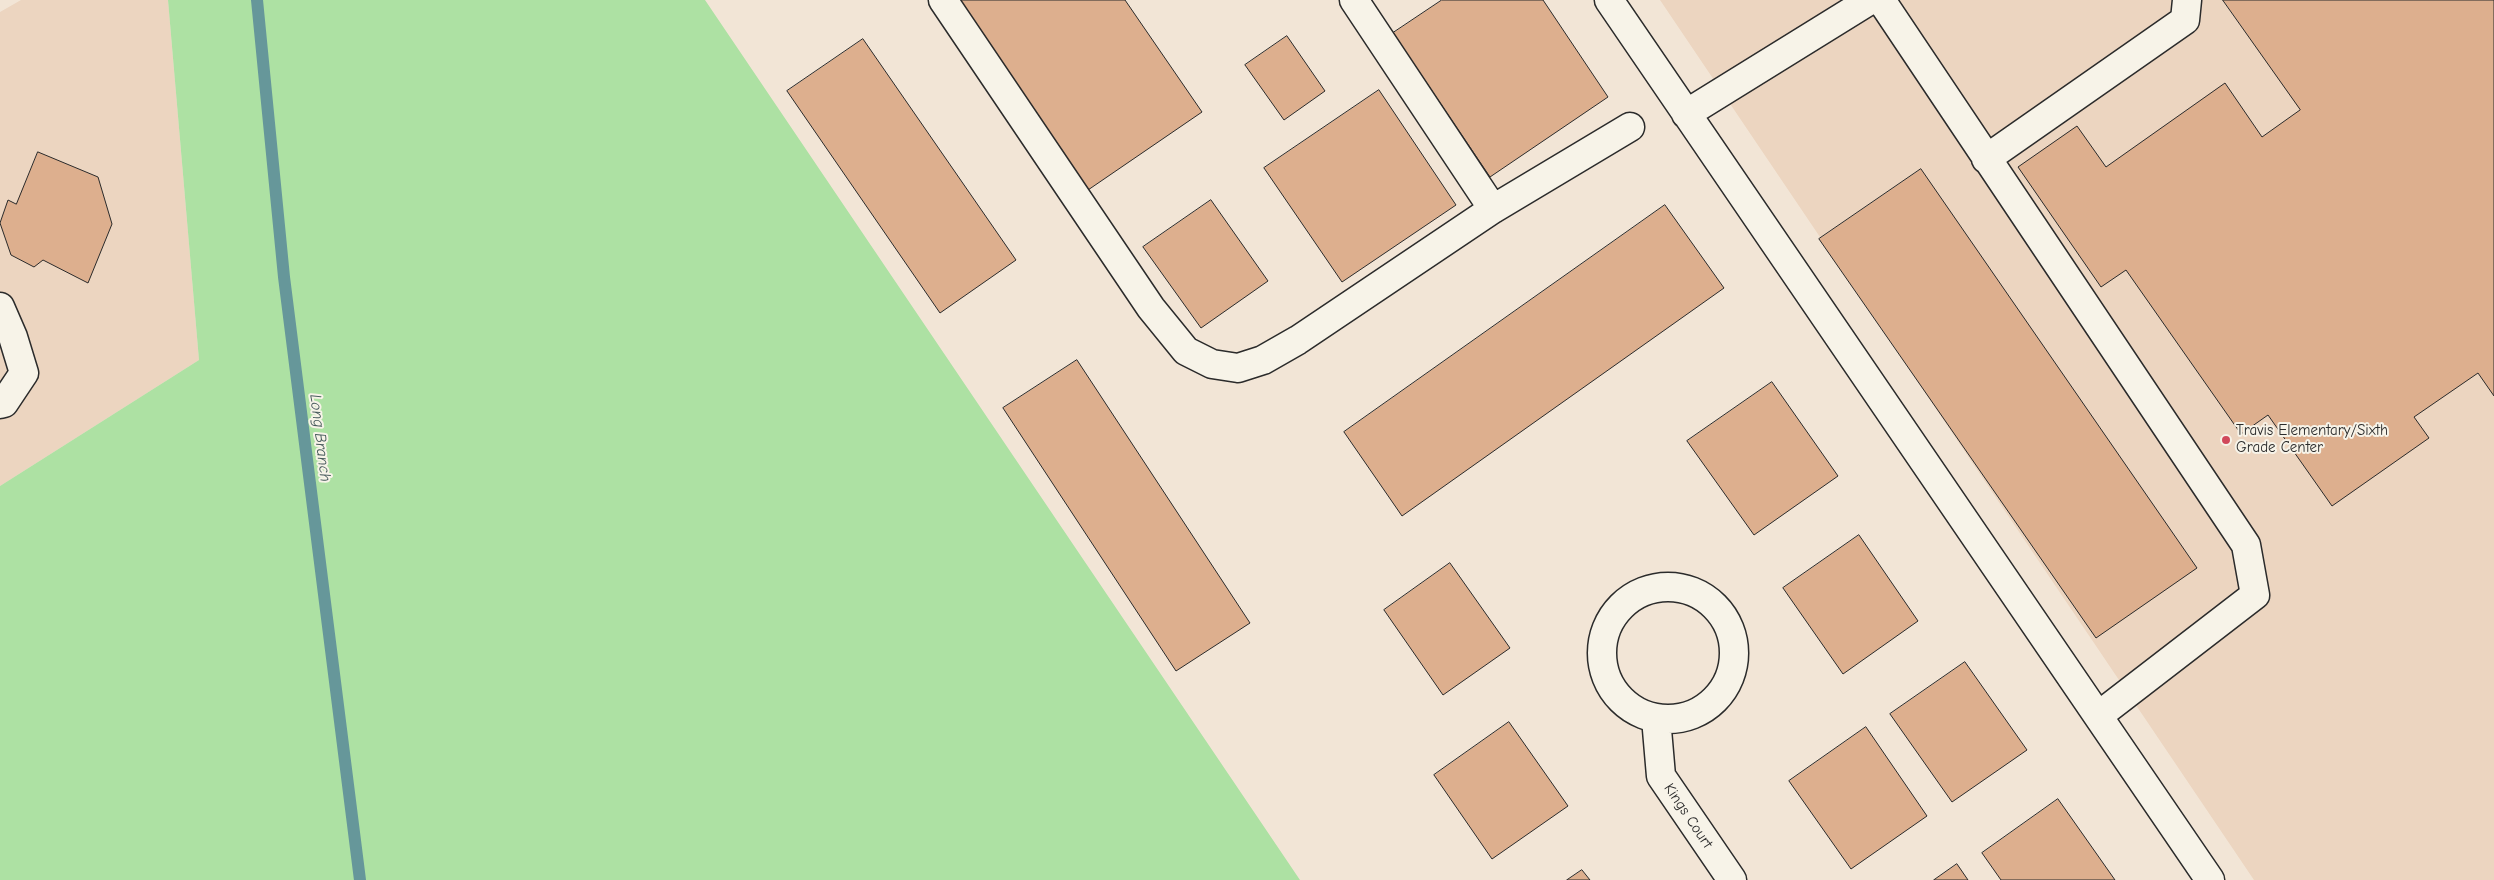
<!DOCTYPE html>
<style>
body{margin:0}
canvas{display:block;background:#f2e5d6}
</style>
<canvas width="2494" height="880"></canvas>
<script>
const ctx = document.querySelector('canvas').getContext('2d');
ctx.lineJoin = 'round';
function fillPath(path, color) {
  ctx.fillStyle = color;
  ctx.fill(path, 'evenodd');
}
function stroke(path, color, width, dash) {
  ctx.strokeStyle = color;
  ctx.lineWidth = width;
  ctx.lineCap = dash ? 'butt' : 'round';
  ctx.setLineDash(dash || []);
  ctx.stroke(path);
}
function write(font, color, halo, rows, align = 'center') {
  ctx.font = font + ' "Comic Neue",sans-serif';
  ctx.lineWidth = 4;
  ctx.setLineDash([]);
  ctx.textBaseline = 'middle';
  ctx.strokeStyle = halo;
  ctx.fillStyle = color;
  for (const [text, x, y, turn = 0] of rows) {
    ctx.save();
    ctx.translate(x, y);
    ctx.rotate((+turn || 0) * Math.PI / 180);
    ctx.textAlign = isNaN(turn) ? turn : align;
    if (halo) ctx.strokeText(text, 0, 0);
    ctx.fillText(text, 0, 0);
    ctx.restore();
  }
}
fillPath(new Path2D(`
 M21,0H168L199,360L0,486V12Z
 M1660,0H2494V880H2254Z`), '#ecd5c0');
fillPath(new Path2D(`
 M168,0H705L1300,880H0V486L199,360Z`), '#ade1a3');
stroke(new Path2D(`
 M257,0L284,277L360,880`), '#66979a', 12);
const building = new Path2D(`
 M958,0H1125L1202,112L1088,190Z
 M1442,0H1543L1608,97L1490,177L1393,33Z
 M2223,0H2494V396L2478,373L2414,417L2429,438L2332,506L2268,415L2241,434L2126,270L2101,287L2018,167L2077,126L2106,167L2225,83L2262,137L2300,110Z
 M1287,36L1325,91L1284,120L1245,65Z
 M863,39L1016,260L940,313L787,91Z
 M1379,90L1456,205L1342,282L1264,168Z
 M38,152L98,177L112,224L88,283L43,260L34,267L11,255L0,223L8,200L16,204Z
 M1921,169L2197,568L2096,638L1819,239Z
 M1211,200L1268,281L1201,328L1143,247Z
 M1665,205L1724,288L1402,516L1344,432Z
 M1077,360L1250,623L1176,671L1003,408Z
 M1772,382L1838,476L1754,535L1687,441Z
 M1859,535L1918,621L1843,674L1783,588Z
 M1450,563L1510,648L1443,695L1384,610Z
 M1965,662L2027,750L1952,802L1890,714Z
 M1509,722L1568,806L1492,859L1434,775Z
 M1866,727L1927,816L1851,869L1789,781Z
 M2058,799L2115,880H2001L1982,853Z
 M1957,864L1968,880H1934Z
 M1582,870L1590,880H1567Z`);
fillPath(building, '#ddaf8e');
stroke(building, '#2b2b2b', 1);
const minor = new Path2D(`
 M943,0L1151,308L1186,351L1212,364L1238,368L1263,360L1298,340L1493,209L1630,127
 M1354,0L1493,209
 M1609,0L2210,880
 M1881,0L2246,545L2255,595L2098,716
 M1686,114L1870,0
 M1986,159L2185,20L2187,0
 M0,307L13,337L24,373L4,403L0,404
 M1602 653a66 66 0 1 1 132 0a66 66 0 1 1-132 0Z
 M1656,718L1661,776L1732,880`);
stroke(minor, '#2b2b2b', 31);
stroke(minor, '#f7f3e8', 28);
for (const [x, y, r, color] of [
 [2226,440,5,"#d1495b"]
]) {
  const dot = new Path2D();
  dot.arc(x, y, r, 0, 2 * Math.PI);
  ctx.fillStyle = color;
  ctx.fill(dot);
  stroke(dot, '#f7f3e8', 2);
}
write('15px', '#2b2b2b', '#f7f3e8', [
 ["Travis Elementary/Sixth",2236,431],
 ["Grade Center",2236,448]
], 'left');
write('15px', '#2b2b2b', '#f7f3e8', [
 ["Kings Court",1688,816,56]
]);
write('italic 16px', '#445859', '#f7f3e8', [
 ["Long Branch",320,438,83]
]);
</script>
